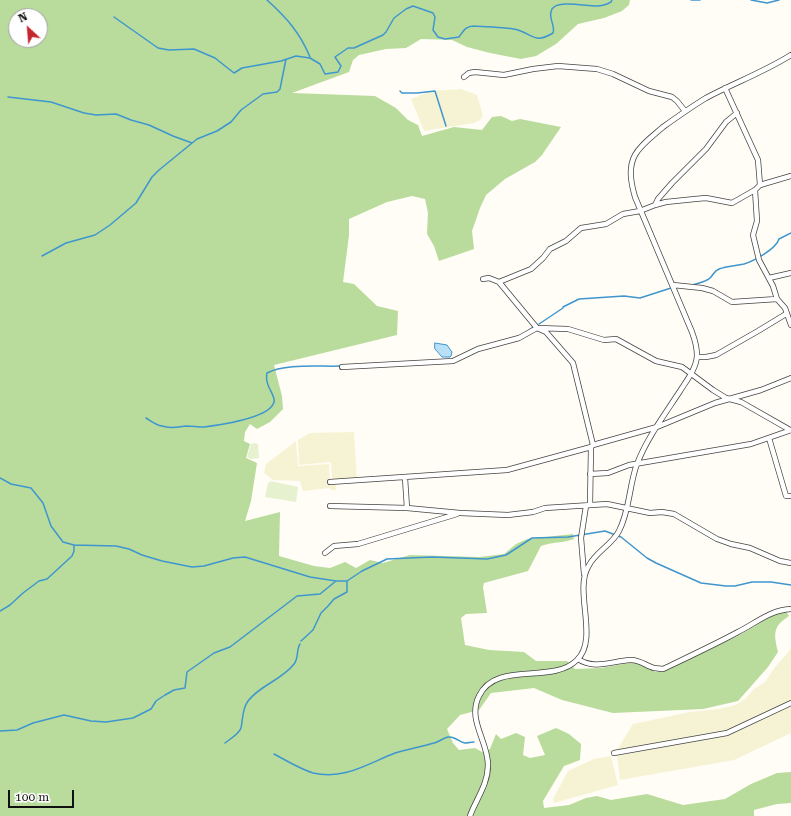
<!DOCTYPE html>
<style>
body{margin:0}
#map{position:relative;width:791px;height:816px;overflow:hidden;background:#fffdf5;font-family:"Roboto Serif",serif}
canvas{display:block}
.north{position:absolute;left:8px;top:8px;width:40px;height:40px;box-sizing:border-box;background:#fff;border:1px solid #a0a0a0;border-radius:50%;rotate:334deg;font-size:11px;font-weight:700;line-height:16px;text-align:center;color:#111}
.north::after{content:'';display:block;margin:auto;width:14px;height:18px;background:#c4262e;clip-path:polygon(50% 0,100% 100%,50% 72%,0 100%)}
.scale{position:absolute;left:8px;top:790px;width:66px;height:18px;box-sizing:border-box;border:2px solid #111;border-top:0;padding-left:5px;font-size:12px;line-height:14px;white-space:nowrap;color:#111;-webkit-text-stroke:3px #fff;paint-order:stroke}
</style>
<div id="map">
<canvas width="791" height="816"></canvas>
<div class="north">N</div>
<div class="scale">100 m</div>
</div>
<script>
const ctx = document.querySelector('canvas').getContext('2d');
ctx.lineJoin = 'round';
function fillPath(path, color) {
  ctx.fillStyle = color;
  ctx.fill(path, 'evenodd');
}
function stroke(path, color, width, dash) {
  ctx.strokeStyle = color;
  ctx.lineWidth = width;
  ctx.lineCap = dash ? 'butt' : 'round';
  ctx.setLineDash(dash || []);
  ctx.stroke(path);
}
fillPath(new Path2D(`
 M461,89L477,95L483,116L480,120L474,123L424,131L411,99L432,91Z
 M354,432L357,479L332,481L331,462L299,465L298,440L310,433Z
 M296,441L298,466L329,464L330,483H336V490H331L330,488L303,491L300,481L273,480L264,473L266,464Z
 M791,649V701L727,730L617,750L633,724L690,712L719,709L735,705L745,699L754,689L765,682L775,667Z
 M791,706V733L734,760L620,780L617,756L728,735Z
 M611,756L618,785L554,803L553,799L568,771L594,759Z`), '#f6f3d4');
fillPath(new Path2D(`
 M0,0H630L629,5L622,11L604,18L578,24L556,44L536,56L521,59L490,53L467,47L452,40L421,39L406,48L386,49L359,55L353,60L349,72L292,93L375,96L396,108L408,120L418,125L422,136L454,127L482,130L492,117L501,116L512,121L520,119L561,127L542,155L535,162L505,179L486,195L480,208L472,231L474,249L439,261L434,246L427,234L428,213L425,199L412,196L387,202L349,219V235L343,282L354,284L377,306L398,311L397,335L274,365L282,396L283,409L270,422L257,429L250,424L245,432L244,441L250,444L246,458L257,463L251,501L245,521L280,512L279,556L314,566L330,568L345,562L356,568L370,560L383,563L410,555L479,557L504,554L516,544L527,539L573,534L574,539C563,543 552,542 541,546L528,571L484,583L483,587L487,613L466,614L461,618L465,645L489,650L524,652L536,661H567L575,669L601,668L635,662L656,672L669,668L738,636L777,613L786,611L789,616C772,627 774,634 778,652L768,667L738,701L703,709L613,713L562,700L534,688L491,693L479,710L460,715L447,729L453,743L459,750L475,748L482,752L490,749L496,734L501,739L516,733L525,737L523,755L530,758L545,755L537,736L556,728L569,734L581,744L580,760L564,766L543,801L544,808L569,805L586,798L597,796L611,800L647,794L683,805L725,799L751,784L777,773L791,772V803L777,804L754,810V816H0ZM16,16H40V40H16Z`), '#b9dc9c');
fillPath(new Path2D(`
 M255,443L258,444L259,458L251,459L247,457L251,444Z
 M271,481L298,487L296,502L265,497L268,483Z`), '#e6f2cf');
const water = new Path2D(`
 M435,343L447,345L452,352L451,356L450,357H442L435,349Z`);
fillPath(water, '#b9e0f7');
stroke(water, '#3f96cf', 1);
stroke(new Path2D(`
 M267,0C287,18 300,33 310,57
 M691,0H700
 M751,0L767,3L779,0
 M114,17L158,48L169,50L194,49L215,58L234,73L242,68L281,61L296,56L310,58L320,64L325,74L338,72L341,66L335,57L348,48H354L383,35L386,32L394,18L406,9L413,6L433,13L435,17L433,30L438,37L445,39L459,37C464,30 466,26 474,26C485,27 509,27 518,30C534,35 535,44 553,33C556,25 547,18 552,9C558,0 585,6 596,6C602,6 606,5 611,2L612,0
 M400,91L402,93H417L435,91L446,126
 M8,97L51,102L84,113L96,115L116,114L131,120L149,125L173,136L192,143
 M42,256L66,243L95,235L110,225L136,203L152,177L159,170L197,139L217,131L231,122L241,110L263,94L277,92L280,89L286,59
 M693,285C698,283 706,282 710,278C714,274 714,271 719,269C727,266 736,266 744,264C754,261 776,249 779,239L791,233
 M539,324L563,308V307L579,299L624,296L640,298L671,288
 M528,331L533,327
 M146,418C151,421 156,425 162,426C170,429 178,427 186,426C192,426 198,427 204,427C219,425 270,418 274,402C276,395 264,386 267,373C285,363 321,367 342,366
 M0,478L11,484L31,488L43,503L51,526L63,542L74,545L116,546L129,549L142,555L162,561L192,567L204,566L233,558L245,557L310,577L336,581H347L362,571L387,559L432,557L487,559L506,555L532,538L568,537L605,531L621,537L647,558L656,563L701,583L726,586H735L752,582H771L791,585
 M0,611L10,605L23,593L39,581L47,579L72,556L74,551V546
 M301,641L313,630L321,613L328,606L334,599L347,592V581
 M0,731L17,730L33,723L64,715L91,721L106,722L133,718L151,709L156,701L165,695L174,690L185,688L187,672L214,653L230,647L297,596L320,594L336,581
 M225,743C230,739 239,734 241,728C243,719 242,709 248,701C260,685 282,680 294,664C299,658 296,650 300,644
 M274,754C287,761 300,769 313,773C345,780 367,764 395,753C408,749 421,747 434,743C439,742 443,738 448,737C455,736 459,742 465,743C468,743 471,742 474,742`), '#3f96cf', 1.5);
const minor = new Path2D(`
 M464,77L469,73L475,72L504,75L533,69L558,66L597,69L613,74L649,91L672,97L677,101L685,111
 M725,88L758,160L760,185
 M755,190L757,221L753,235L759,260L773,286L777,299L785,308L791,325
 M655,205L658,199L672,183L706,149L726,122L737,113
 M769,278L791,273
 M483,279L489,278L499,282L537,328L546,332L573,363L593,445
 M499,282L531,269L543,258L550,249L566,241L581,228L606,224L623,214L640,211L655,205L666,202L695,199L706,198L732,203L755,190L760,185L791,176
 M673,285L702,288L713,291L732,302L777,299
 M697,357H706L716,355L758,331L786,314
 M342,367L453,361L478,349L519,338L537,328L568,329L604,340L616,339L656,361L682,367L713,390L726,398L741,402L790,430
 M769,438L786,496H791
 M590,474L608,473L629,465L751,444L791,430
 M405,478L407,508
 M330,482L507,470L591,447L593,445L657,427L715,403L761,390L791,378
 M590,505L591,447
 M330,506L407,508L460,513L508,515L533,512L545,508L607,504L650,513L662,512L674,514L717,539L731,544L750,548L780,561L791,563
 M325,553L334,546L358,544L457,514
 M584,574L581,538L586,506
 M578,659C594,670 613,661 630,660C639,659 646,666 654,668C657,668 660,669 663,669C688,657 714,645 738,632C756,623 770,610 791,609
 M614,753L727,733L791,703
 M470,816C476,799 488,785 488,765C488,741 467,720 479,696C496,660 552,685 577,660C599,639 574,592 588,567C595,552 612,545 619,531C630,510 629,485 637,464C647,438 665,414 680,391C687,380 696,369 697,356C697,348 695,340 692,332L635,197C631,183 628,168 635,155C641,144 654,135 663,127C677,117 691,107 706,98C734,83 764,72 791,55`);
stroke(minor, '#444', 6);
stroke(minor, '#fff', 4.5);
</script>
